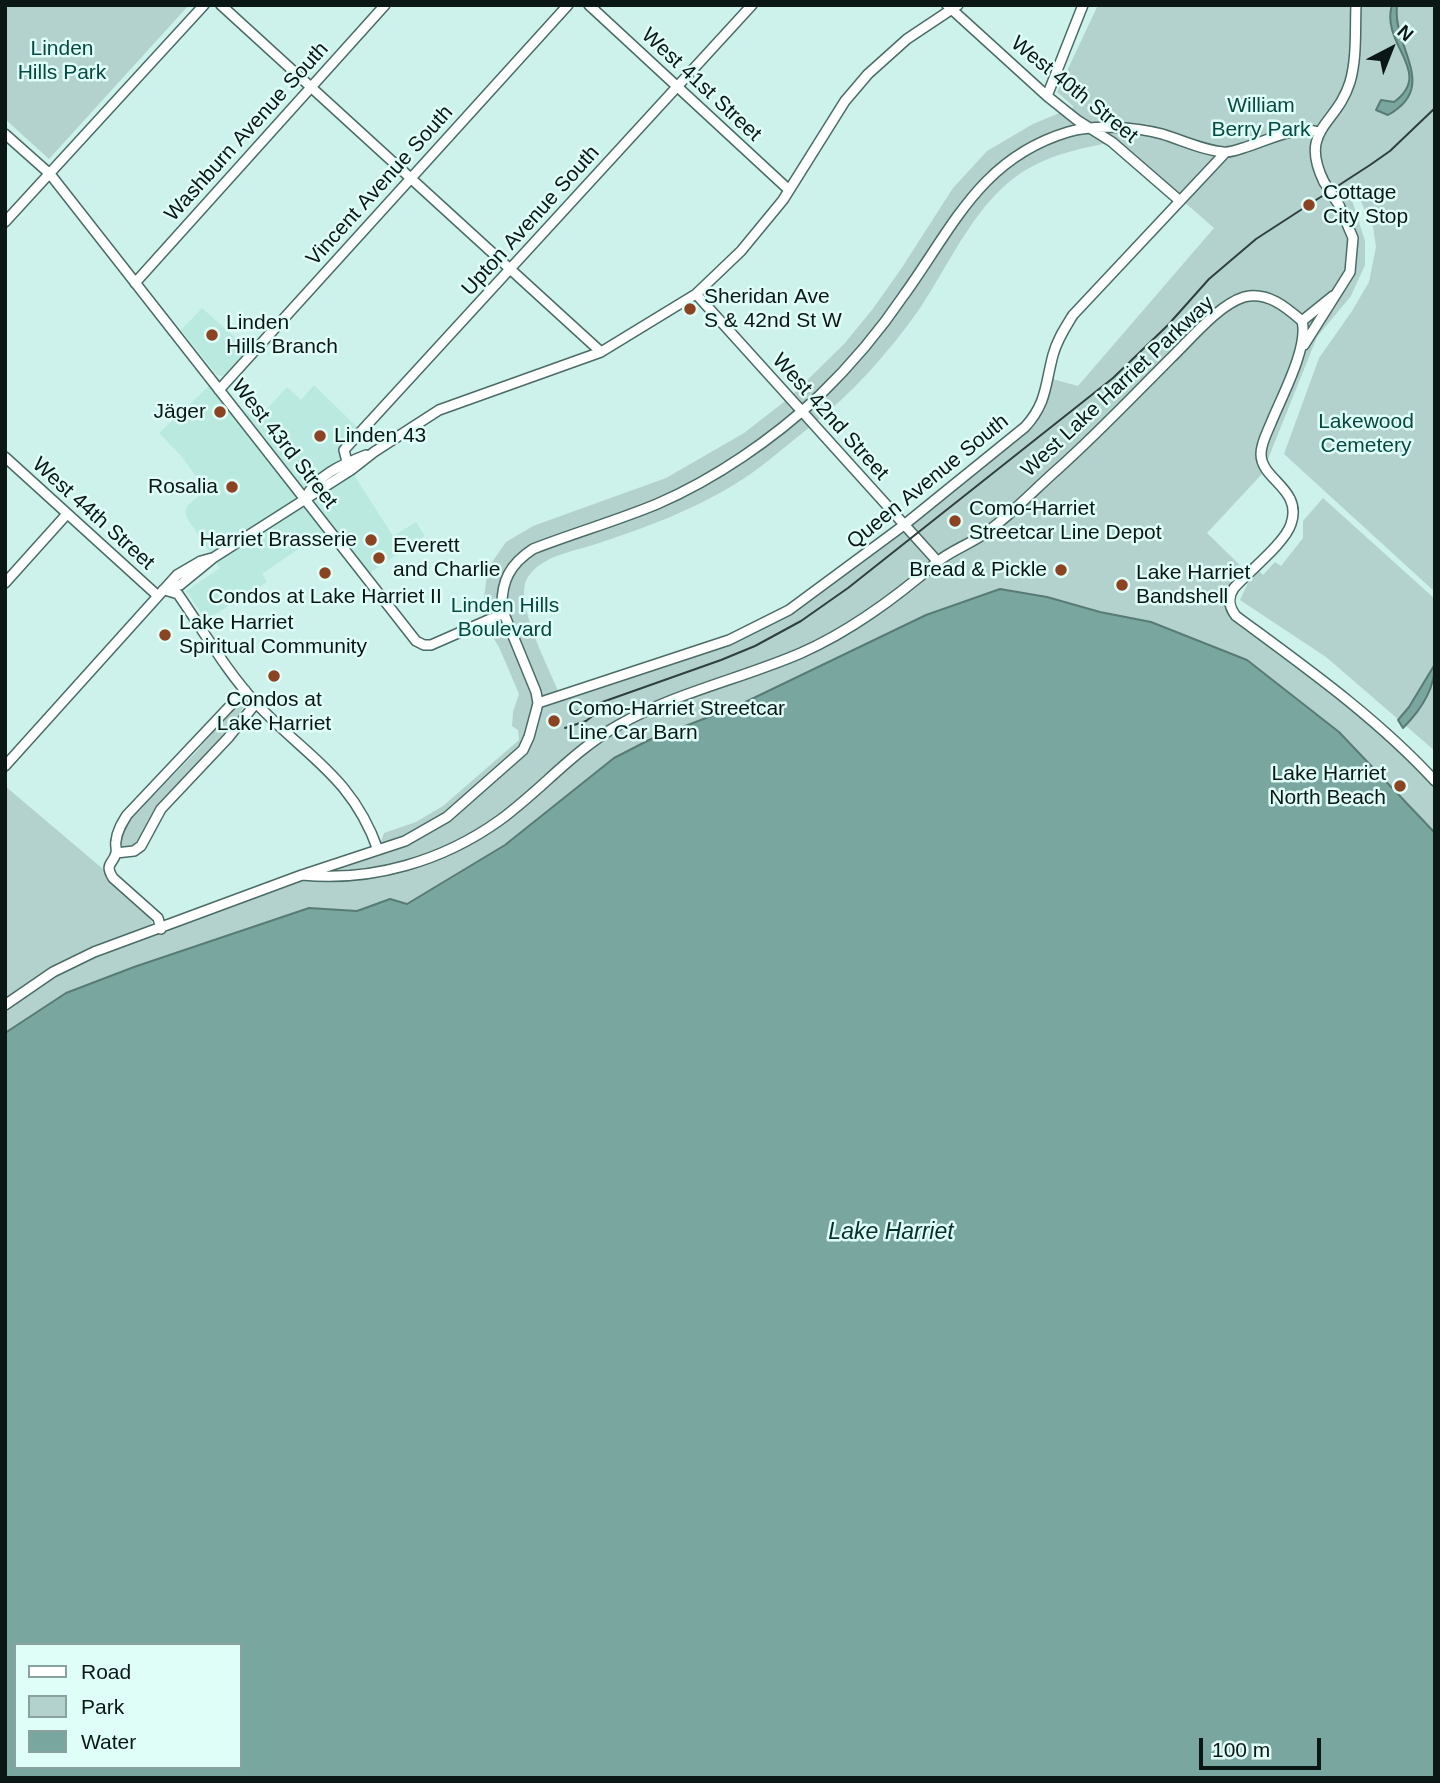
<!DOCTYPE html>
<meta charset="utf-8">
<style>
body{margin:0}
#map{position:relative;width:1440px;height:1783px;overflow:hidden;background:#cdf2eb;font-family:Arial,sans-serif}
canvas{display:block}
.frame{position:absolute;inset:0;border:7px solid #0a1715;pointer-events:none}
.legend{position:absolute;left:14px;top:1643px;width:228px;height:126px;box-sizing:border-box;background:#e0fef8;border:2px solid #8aa29d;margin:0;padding:9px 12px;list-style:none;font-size:21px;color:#0a1715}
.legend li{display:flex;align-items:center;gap:14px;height:35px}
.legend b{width:35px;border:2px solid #8aa29d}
.north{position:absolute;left:1356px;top:14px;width:70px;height:70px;-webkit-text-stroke:5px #e0fef8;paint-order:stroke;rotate:42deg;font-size:19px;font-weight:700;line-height:28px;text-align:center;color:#0a1715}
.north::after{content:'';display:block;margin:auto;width:24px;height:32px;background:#0a1715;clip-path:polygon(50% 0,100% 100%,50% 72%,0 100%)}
.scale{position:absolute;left:1199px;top:1738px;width:122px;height:32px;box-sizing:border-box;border:4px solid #0a1715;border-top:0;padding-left:9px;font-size:21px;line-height:24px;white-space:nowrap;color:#0a1715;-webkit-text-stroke:5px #e0fef8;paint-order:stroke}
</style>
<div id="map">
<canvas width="1440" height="1783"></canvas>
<div class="frame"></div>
<ul class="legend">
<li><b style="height:9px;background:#fff"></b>Road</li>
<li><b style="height:19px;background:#b4d2cd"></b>Park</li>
<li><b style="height:19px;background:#79a69e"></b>Water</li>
</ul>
<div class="north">N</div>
<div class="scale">100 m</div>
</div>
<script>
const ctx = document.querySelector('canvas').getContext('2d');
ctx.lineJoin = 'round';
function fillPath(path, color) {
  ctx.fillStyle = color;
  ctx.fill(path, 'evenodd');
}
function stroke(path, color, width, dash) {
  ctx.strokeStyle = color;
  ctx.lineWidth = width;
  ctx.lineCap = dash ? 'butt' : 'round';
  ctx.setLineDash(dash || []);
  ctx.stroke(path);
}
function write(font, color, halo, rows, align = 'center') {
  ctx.font = font + ' Arial,sans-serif';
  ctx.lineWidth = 5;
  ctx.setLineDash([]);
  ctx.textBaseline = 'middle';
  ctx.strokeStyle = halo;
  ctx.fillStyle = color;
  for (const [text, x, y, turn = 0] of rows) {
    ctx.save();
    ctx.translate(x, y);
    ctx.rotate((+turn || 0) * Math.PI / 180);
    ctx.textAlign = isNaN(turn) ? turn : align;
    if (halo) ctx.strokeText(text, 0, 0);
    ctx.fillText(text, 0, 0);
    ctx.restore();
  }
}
fillPath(new Path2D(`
 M202,308L248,349L224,376L217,375L181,330Z
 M314,385L361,431L344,450L351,470L393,536L416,522L425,536L362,578L326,530L262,574L267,582L206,620L186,591L220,568L187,518L185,511L188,505L206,490L182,457L159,433L209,386L255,418L258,415L260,417L287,387L301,400Z`), '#bae9e0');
fillPath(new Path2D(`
 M5,5H189L49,159L5,119Z
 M1098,5H1435V592L1284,454L1319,358L1352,311L1369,282L1376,247L1373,227L1354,187L1349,191L1365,241V265L1351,296L1317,337L1262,474L1207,533L1248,573L1234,588L1232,609L1290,654L1435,781V833L1339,732L1247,660L1151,622L1100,612L1000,589L926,615L735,707L651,739L614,758L505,845L407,904L390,900L357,911L309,909L134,967L66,993L5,1033V1005L52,972L378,850L384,833L416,822L443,806L519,740L518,730L512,726L513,712L519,694L499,647L484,623L483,605L488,568L506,542L533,526L666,478L744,433L789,398L844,344L872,310L901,269L953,188L987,151L1033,124L1074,107L1057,92ZM1113,140L1214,228L1078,386L1049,378L1025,427L789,610L729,640L560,695C550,670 512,599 528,577C542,556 571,552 593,545C645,528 697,509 743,479C766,464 788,444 810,427C851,394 887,355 918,311C951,263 977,196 1031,167C1056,153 1084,148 1112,142Z
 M1323,498L1435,599V751L1326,657L1240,600L1248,583L1259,571L1263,575L1275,562L1281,566L1303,538V521Z
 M239,700L245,705C227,733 204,757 182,781C170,794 155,807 147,823C142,836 139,848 122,847L121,840L127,823L197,751Z
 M5,786L103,869C113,892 140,901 152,922L150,928L69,959L5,1000Z`), '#b4d2cd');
const water = new Path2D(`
 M1392,5H1397C1392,48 1440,86 1388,115L1376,110L1381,100L1394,102C1435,72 1380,45 1392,5Z
 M1000,589L1047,597L1100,612L1151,622L1247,660L1339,732L1435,833V1775L1432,1778H5V1033L66,993L134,967L309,908L357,911L390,899L407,904L505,845L614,758L651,739L735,707L926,615ZM16,1645H240V1767H16Z
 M1435,664C1435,689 1420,711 1403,728L1398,720L1409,707Z`);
fillPath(water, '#79a69e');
stroke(water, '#587b75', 2);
const minor = new Path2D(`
 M221,5L601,352
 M589,5L789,190
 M947,5L1047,96L1077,120L1112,142L1180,201
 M1047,96L1083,5
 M5,134L50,174L416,641L424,645H431L504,613
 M1324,182C1298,129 1337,125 1350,82C1357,58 1355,30 1356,5
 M5,222L204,5
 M135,283L385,5
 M696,294L938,562
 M1302,321C1309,347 1281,398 1271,423C1267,433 1261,443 1261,454C1261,480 1303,489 1291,524C1285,543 1248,572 1234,588C1227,598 1229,607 1236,616C1305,667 1376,717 1435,781
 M1302,321L1333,296
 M1304,345L1350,272L1353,238L1339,205
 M219,390L568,5
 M5,457L158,596
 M347,462L344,450L752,5
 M305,499C315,476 343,464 366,455
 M5,583L67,514
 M163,590L180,585L213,558L351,470L374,452L439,410L601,352L696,294L741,251L783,200L845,101L868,74L907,39L958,5
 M165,590L178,594C203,630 226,671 256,703C305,756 352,776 378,850
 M538,703L729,640L789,610L904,525L1025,427C1047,403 1045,385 1053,355C1057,340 1065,328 1073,315L1225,153
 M536,711L538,703L536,692L502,609C501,581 510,564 533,549C574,533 616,521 657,504C715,479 773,439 819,396C851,365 879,332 904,295C953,227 981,158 1068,132C1094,124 1136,127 1162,134C1182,140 1202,150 1223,152C1229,153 1237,150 1243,148C1267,141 1294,125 1319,132
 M5,766L177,575L201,561L212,558
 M116,853L134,851L141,846L161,809L228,738L256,703
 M302,875C372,882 443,861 500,820C541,790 573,751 617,726C674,693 741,679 801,653C851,631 895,598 936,563C951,550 971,544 987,532C1013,513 1035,489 1059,468C1098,433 1134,395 1170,359C1190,340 1218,305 1244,297C1267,291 1286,307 1302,321
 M161,929L158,918L113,878C104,863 113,865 116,853C117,849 115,845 116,841C117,831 122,823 127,815L245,690
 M5,1005L53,972L94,952L302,875L405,841L447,817L523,750L529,737`);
stroke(minor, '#4a6b66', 12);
stroke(minor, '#fff', 9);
stroke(new Path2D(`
 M577,711L721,660L755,646L801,621L848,588L1113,378L1168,325L1209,279L1256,239L1370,165L1390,151L1435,108
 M565,728L586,721L600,710`), '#2e403d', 2);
const minorBridge = new Path2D(`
 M1324,182L1339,205
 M529,737L536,711`);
stroke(minorBridge, '#4a6b66', 12, []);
stroke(minorBridge, '#fff', 9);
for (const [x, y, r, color] of [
 [1309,205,7,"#8b4322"],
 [690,309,7,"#8b4322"],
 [212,335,7,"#8b4322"],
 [220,412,7,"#8b4322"],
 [320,436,7,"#8b4322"],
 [232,487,7,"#8b4322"],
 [955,521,7,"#8b4322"],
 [371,540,7,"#8b4322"],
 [379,558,7,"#8b4322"],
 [1061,570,7,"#8b4322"],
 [325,573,7,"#8b4322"],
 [1122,585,7,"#8b4322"],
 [165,635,7,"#8b4322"],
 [274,676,7,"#8b4322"],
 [554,721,7,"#8b4322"],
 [1400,786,7,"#8b4322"]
]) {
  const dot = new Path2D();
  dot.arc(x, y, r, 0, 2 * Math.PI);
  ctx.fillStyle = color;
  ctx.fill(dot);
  stroke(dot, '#e0fef8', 2.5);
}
write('21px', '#044a42', '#e0fef8', [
 ["Linden",62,49],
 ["Hills Park",62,73],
 ["William",1261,106],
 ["Berry Park",1261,130],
 ["Lakewood",1366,422],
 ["Cemetery",1366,446],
 ["Linden Hills",505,606],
 ["Boulevard",505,630]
]);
write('21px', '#0a1715', '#e0fef8', [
 ["West 41st Street",701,85,43],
 ["West 40th Street",1074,90,39],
 ["Washburn Avenue South",247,132,-48],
 ["Vincent Avenue South",380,186,-48],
 ["Upton Avenue South",531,221,-48],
 ["West Lake Harriet Parkway",1118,387,-43],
 ["West 42nd Street",830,417,48],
 ["West 43rd Street",284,444,52],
 ["Queen Avenue South",928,482,-39],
 ["West 44th Street",93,514,42]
]);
write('21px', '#0a1715', '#e0fef8', [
 ["Cottage",1323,193],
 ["City Stop",1323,217],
 ["Sheridan Ave",704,297],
 ["S & 42nd St W",704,321],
 ["Linden",226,323],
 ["Hills Branch",226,347],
 ["Jäger",206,412,"right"],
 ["Linden 43",334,436],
 ["Rosalia",218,487,"right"],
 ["Como-Harriet",969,509],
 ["Streetcar Line Depot",969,533],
 ["Harriet Brasserie",357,540,"right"],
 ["Everett",393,546],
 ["and Charlie",393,570],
 ["Bread & Pickle",1047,570,"right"],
 ["Lake Harriet",1136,573],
 ["Bandshell",1136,597],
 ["Condos at Lake Harriet II",325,597,"center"],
 ["Lake Harriet",179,623],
 ["Spiritual Community",179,647],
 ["Condos at",274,700,"center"],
 ["Lake Harriet",274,724,"center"],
 ["Como-Harriet Streetcar",568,709],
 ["Line Car Barn",568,733],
 ["Lake Harriet",1386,774,"right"],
 ["North Beach",1386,798,"right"]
], 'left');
write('italic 23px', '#04312c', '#e0fef8', [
 ["Lake Harriet",891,1233]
]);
</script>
